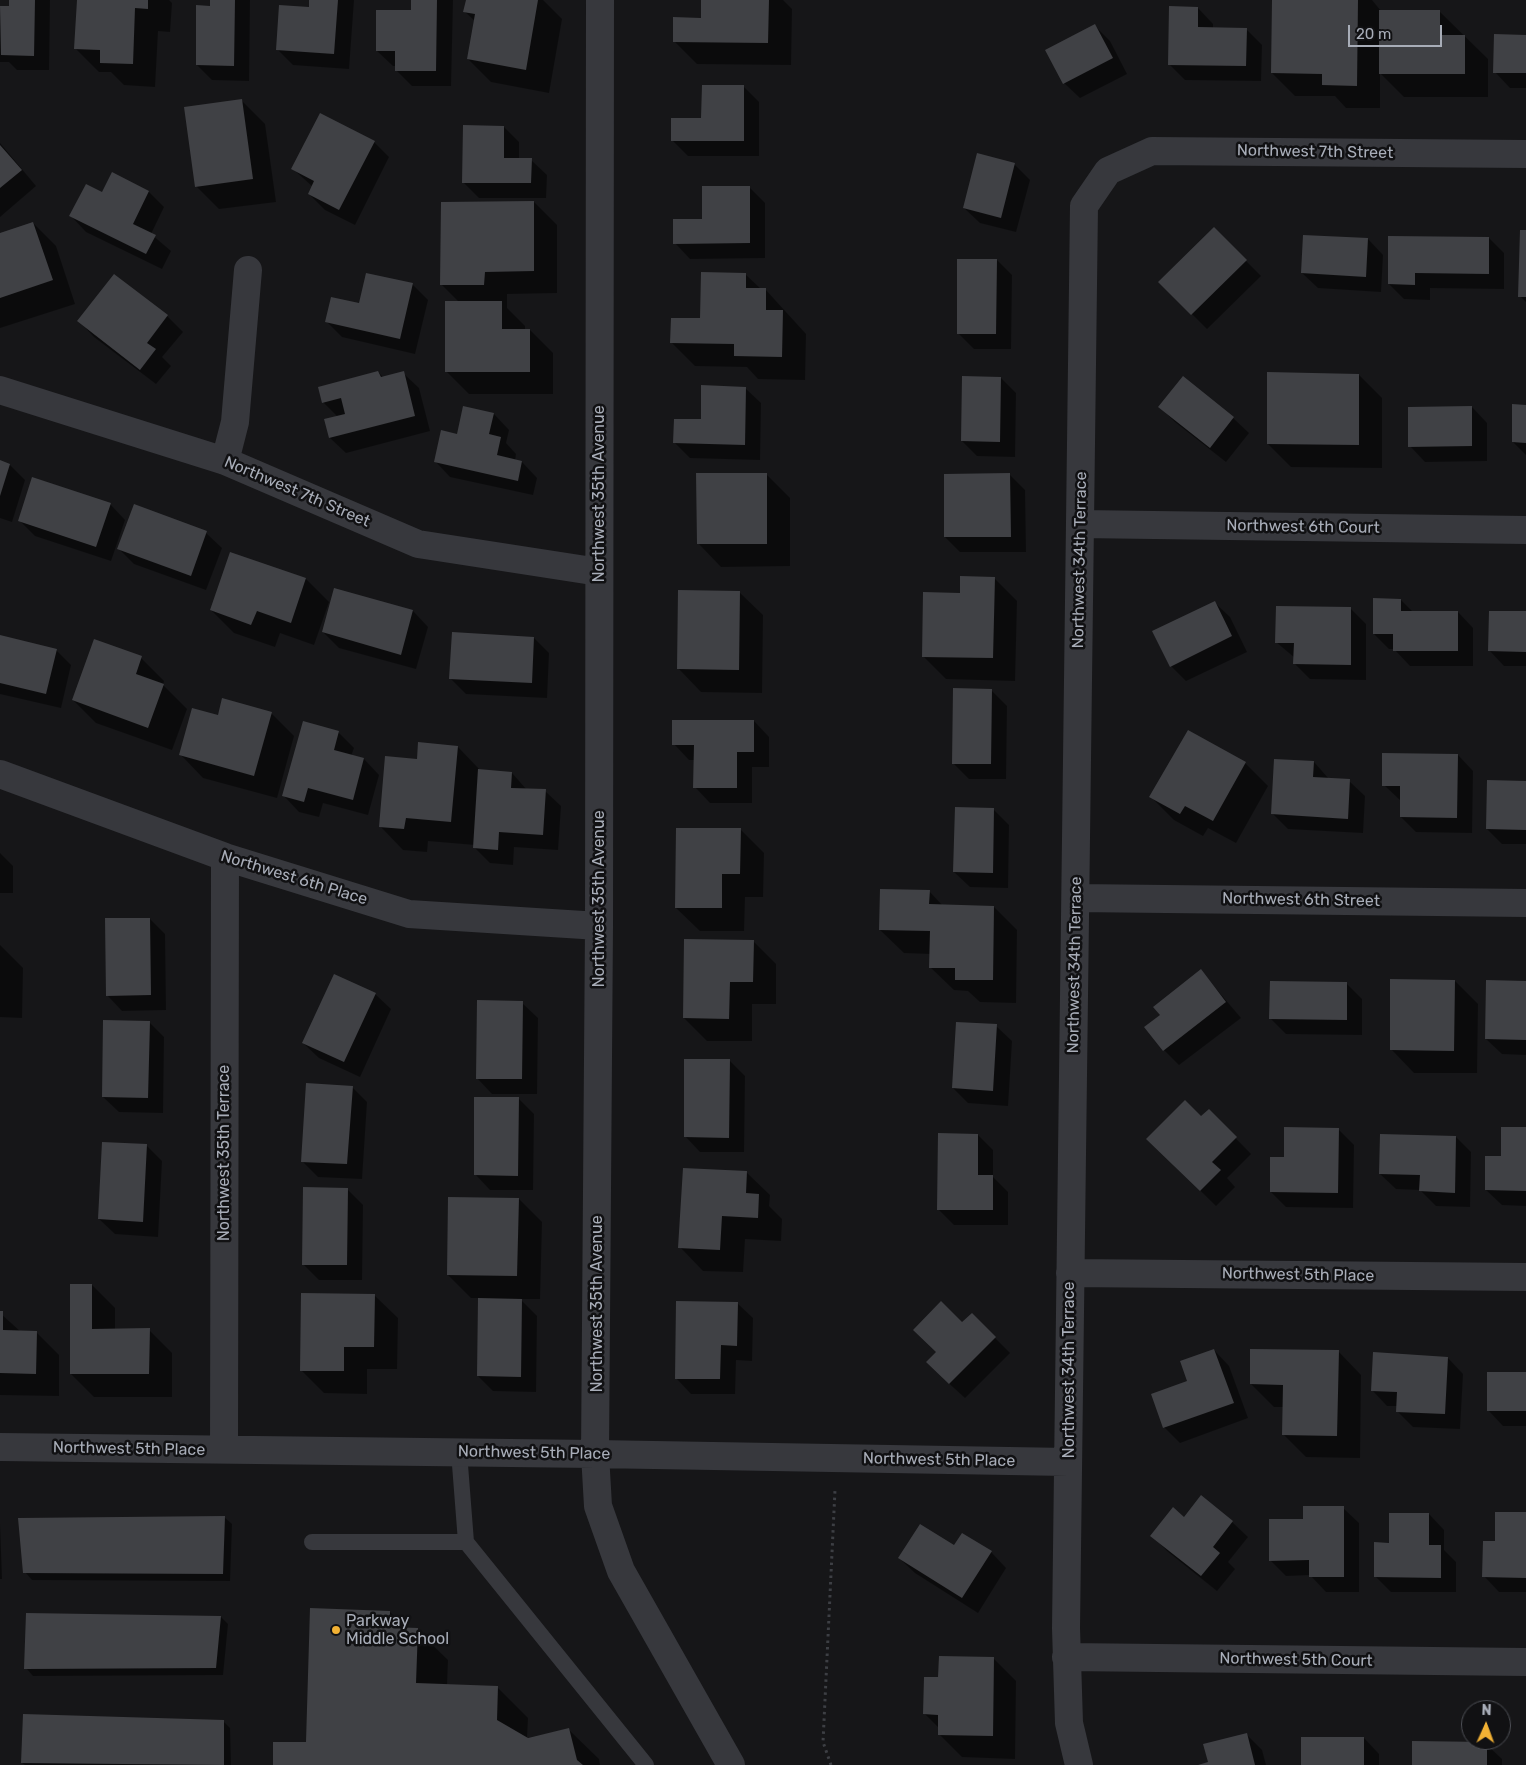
<!DOCTYPE html>
<style>
body{margin:0}
#map{position:relative;width:1526px;height:1765px;overflow:hidden;background:#161618;font-family:Rubik,sans-serif}
canvas{display:block}
.north{position:absolute;left:1461px;top:1700px;width:50px;height:50px;box-sizing:border-box;background:#111113;border:1px solid #4d4f55;border-radius:50%;rotate:2deg;font-size:14px;font-weight:700;line-height:20px;text-align:center;color:#a8adb8}
.north::after{content:'';display:block;margin:auto;width:18px;height:22px;background:#f2b134;clip-path:polygon(50% 0,100% 100%,50% 72%,0 100%)}
.scale{position:absolute;left:1348px;top:25px;width:94px;height:22px;box-sizing:border-box;border:2px solid #a8adb8;border-top:0;padding-left:6px;font-size:15px;line-height:18px;white-space:nowrap;color:#a8adb8;-webkit-text-stroke:4px #111113;paint-order:stroke}
</style>
<div id="map">
<canvas width="1526" height="1765"></canvas>
<div class="north">N</div>
<div class="scale">20 m</div>
</div>
<script>
const ctx = document.querySelector('canvas').getContext('2d');
ctx.lineJoin = 'round';
function fillPath(path, color) {
  ctx.fillStyle = color;
  ctx.fill(path, 'evenodd');
}
function stroke(path, color, width, dash) {
  ctx.strokeStyle = color;
  ctx.lineWidth = width;
  ctx.lineCap = dash ? 'butt' : 'round';
  ctx.setLineDash(dash || []);
  ctx.stroke(path);
}
function write(font, color, halo, rows, align = 'center') {
  ctx.font = font + ' Rubik,sans-serif';
  ctx.lineWidth = 5;
  ctx.setLineDash([]);
  ctx.textBaseline = 'middle';
  ctx.strokeStyle = halo;
  ctx.fillStyle = color;
  for (const [text, x, y, turn = 0] of rows) {
    ctx.save();
    ctx.translate(x, y);
    ctx.rotate((+turn || 0) * Math.PI / 180);
    ctx.textAlign = isNaN(turn) ? turn : align;
    if (halo) ctx.strokeText(text, 0, 0);
    ctx.fillText(text, 0, 0);
    ctx.restore();
  }
}
fillPath(new Path2D(`
 M11,0H50L49,70H17L9,62H0V7H11Z
 M78,0H169L172,3L170,32L158,31L155,87L124,85L111,72H99L76,49Z
 M212,0H250L249,81L212,80L197,65Z
 M310,0H354L349,69L293,65L277,49L310,8Z
 M412,0H453L451,86H412L396,70V66H393L377,51L412,11Z
 M467,0H543L562,19L549,93L491,82L468,59L475,21L465,12Z
 M702,0H783L792,9L791,65L697,64L674,41L702,19Z
 M1273,0H1372L1381,11H1439L1488,59V97H1404L1380,73V108H1346L1335,96H1295L1272,73Z
 M1198,8L1213,24V28L1246,29L1262,45L1261,81L1185,80L1169,64Z
 M1095,26L1110,41L1127,74L1080,98L1064,83Z
 M1526,36V88H1510L1495,72Z
 M743,86L759,102V156H688L672,140L703,120Z
 M242,101L265,124L276,202L219,209L196,186Z
 M504,127L519,142V159L531,160L547,175L546,198H479L463,182Z
 M374,142L389,157L355,225L325,210L309,194L313,187L293,169Z
 M0,143L36,186L0,217Z
 M1014,164L1030,180L1016,232L980,223L964,208Z
 M112,174L149,192L164,207L151,234L171,251L162,269L86,232L71,216L102,194Z
 M749,187L765,203V258L690,259L675,243Z
 M534,202L557,225V293L507,294V308L525,326V330H530L553,353V394H469L446,371L460,303L441,284Z
 M33,223L56,246L75,304L0,328V234Z
 M1214,229L1261,276L1207,329L1160,282Z
 M1526,231V302L1520,296Z
 M1489,238L1504,253V289L1430,288V300L1404,299L1389,284Z
 M1368,239L1383,255L1381,292L1318,288L1302,273Z
 M997,260L1012,275L1011,349H974L958,333Z
 M745,274L761,289H765L806,334L805,380L758,379L747,367L695,366L672,343L701,319Z
 M115,275L167,316L183,332L162,357L171,366L156,384L94,337L79,321Z
 M412,284L428,300L415,354L342,337L326,321L360,305Z
 M378,372L384,378L403,373L419,388L430,431L346,453L330,438L338,417L323,402Z
 M1359,375L1382,398V468L1291,467L1268,444Z
 M1001,378L1016,393L1015,457L977,456L962,441Z
 M1183,378L1233,418L1249,433L1226,462L1175,422L1160,407Z
 M745,388L761,403L760,460L690,458L675,443Z
 M1526,406V455L1513,442Z
 M1472,407L1487,423V461L1425,462L1410,446Z
 M494,414L509,430L506,443L516,454L515,461L522,462L537,478L533,495L450,477L435,461L458,435Z
 M0,462L10,465L25,480L12,522L0,518Z
 M767,475L790,498V566L721,567L698,543Z
 M1010,475L1025,490L1026,552H960L945,537Z
 M110,504L125,520L111,561L35,536L19,520Z
 M206,533L222,548L206,590L134,564L118,548Z
 M994,578L1017,601L1015,681L946,679L923,656L961,594Z
 M306,579L329,602L314,645L280,633L275,647L234,633L211,610Z
 M335,590L413,611L428,627L416,669L339,648L323,632Z
 M739,592L763,615L762,693L701,692L678,668Z
 M1401,600L1413,612H1458L1473,628V666H1410L1394,649H1389L1374,634Z
 M1214,602L1230,617L1247,652L1186,681L1171,666Z
 M1351,609L1366,624V680L1310,679L1295,664V658L1276,642Z
 M1526,613V666H1504L1489,650Z
 M0,637L56,650L71,665L61,708L0,694Z
 M534,638L549,653L547,698L466,694L450,678Z
 M141,658L164,681L163,685L187,709L172,750L96,723L73,700Z
 M992,691L1007,706L1006,779H969L954,764Z
 M271,713L294,736L277,798L203,778L180,754L219,716Z
 M754,721L769,737V767H752V803H710L695,787V760H689L674,744Z
 M338,732L354,748L351,756L364,759L379,775L368,815L323,803L319,817L299,812L284,796Z
 M458,747L481,771L512,773L527,790L545,791L561,806L558,850L514,847L513,865L490,863L475,848V845L428,841L427,852L403,850L380,826L418,760Z
 M1458,755L1473,771L1472,833L1416,832L1401,817V801L1384,785Z
 M1314,762L1329,779L1349,781L1365,796L1363,833L1288,829L1272,813Z
 M1245,763L1268,786L1236,843L1208,828L1203,836L1174,820L1151,797Z
 M1526,782V844H1502L1487,829Z
 M994,810L1009,825L1008,888L970,887L954,872Z
 M740,829L764,853L763,897H745L744,931H700L676,908Z
 M0,853L13,866V893H0Z
 M929,891L943,906L994,907L1017,930L1016,1003L980,1002L968,991L954,990L930,967L931,954L904,953L880,930Z
 M150,919L165,934L166,1010L122,1011L107,995Z
 M753,941L776,964V1004H752V1041H707L684,1018Z
 M0,945L23,968L22,1018L0,1017Z
 M1201,971L1241,1018L1179,1065L1164,1050L1161,1016Z
 M1455,981L1478,1004L1477,1073H1414L1391,1049Z
 M1526,982V1055L1502,1054L1486,1039Z
 M1347,984L1362,999V1035L1286,1034L1270,1018Z
 M375,994L391,1009L360,1077L319,1058L303,1043Z
 M522,1003L538,1018L537,1094H492L477,1078Z
 M149,1022L164,1037L163,1113L119,1112L103,1097Z
 M996,1026L1012,1041L1008,1106L968,1103L953,1088Z
 M730,1061L745,1076L744,1152H700L685,1136Z
 M352,1087L367,1102L362,1179L318,1177L302,1161Z
 M519,1099L534,1114L533,1190H490L475,1174Z
 M1209,1111L1251,1154L1227,1178L1235,1187L1216,1206L1148,1139L1201,1118Z
 M1526,1128V1206L1502,1205L1486,1190L1502,1157Z
 M1338,1129L1354,1145L1353,1208L1286,1207L1271,1192L1285,1159Z
 M978,1135L993,1150V1177L1008,1192V1225H954L938,1209Z
 M1456,1137L1471,1152L1470,1207L1436,1206L1420,1190L1396,1189L1380,1174Z
 M147,1146L162,1161L158,1237L115,1234L99,1219Z
 M746,1172L770,1195L769,1206L782,1219L781,1241L745,1239L743,1272L703,1271L680,1247Z
 M347,1189L363,1205L362,1280H319L303,1264Z
 M519,1199L542,1222L540,1299H520L537,1316L536,1392L493,1391L478,1376L479,1298H471L448,1275Z
 M92,1285L115,1308V1330H149L172,1353V1397H94L71,1374Z
 M374,1295L398,1318L397,1369H367V1394L324,1393L301,1370Z
 M737,1303L753,1318L752,1361L736,1360L735,1394H691L676,1378Z
 M0,1313L21,1332H36L59,1355V1396L0,1395Z
 M972,1315L1010,1353L965,1398L943,1378L962,1324Z
 M1214,1350L1229,1366L1248,1418L1180,1443L1164,1427L1189,1382Z
 M1338,1351L1361,1375L1360,1458L1306,1457L1283,1434L1284,1407H1274L1251,1384Z
 M1374,1354L1448,1358L1463,1374L1460,1429L1413,1427L1397,1411L1398,1406H1387L1372,1390Z
 M1526,1374V1426H1503L1488,1410Z
 M1343,1508L1359,1523V1592H1326L1310,1575L1286,1576L1270,1560L1304,1520Z
 M1429,1514L1444,1530V1550L1456,1562V1592H1391L1375,1576Z
 M1526,1514V1592H1499L1484,1576Z
 M224,1517L232,1524L230,1581L32,1580L25,1572Z
 M1232,1522L1248,1537L1228,1562L1235,1569L1217,1591L1167,1551L1152,1535Z
 M0,1523V1524L2,1579H0Z
 M955,1547L991,1552L1006,1568L978,1613L915,1573L899,1558Z
 M390,1612L407,1629L417,1630L448,1660L447,1685L497,1687L528,1718L527,1738L568,1729L599,1759L600,1765H274L307,1744Z
 M27,1614L221,1617L228,1624L223,1675L33,1676L26,1668Z
 M993,1658L1016,1681L1015,1759L962,1757L939,1734V1728L925,1714L939,1679Z
 M223,1721L230,1728L231,1765H25L22,1763Z
 M1246,1734L1262,1750L1266,1765H1200L1209,1763Z
 M1364,1738L1379,1754V1765H1302Z
 M1486,1744L1502,1759V1765H1413Z`), '#0007');
fillPath(new Path2D(`
 M9,0H35L34,56L1,55L0,6H9Z
 M77,0H148V9L135,8L133,64L100,63V50L74,49Z
 M210,0H235L234,66L196,65V5L210,6Z
 M309,0H338L334,54L276,50L279,5L309,7Z
 M411,0H437L436,71H395V51H376V10H411Z
 M466,0H538L526,70L467,59L475,14L463,12Z
 M701,0H769L768,43L673,42V17L701,18Z
 M1272,0H1358L1357,86L1322,85V74L1271,73Z
 M1169,6L1198,7V27L1247,28L1246,66L1168,65Z
 M1379,10H1440V35H1465V74H1379Z
 M1095,24L1113,58L1063,84L1045,50Z
 M1494,34L1526,35V73H1493Z
 M702,85H744V141H671V118H701Z
 M242,99L253,179L195,187L184,107Z
 M320,113L375,141L339,210L308,194L314,181L291,169Z
 M463,125L504,126V158H532L531,183H462Z
 M0,145L22,170L0,188Z
 M977,153L1015,163L1001,218L963,208Z
 M112,172L149,191L133,224L156,235L146,254L69,216L86,184L102,192Z
 M702,186H750V243L673,244V219H702Z
 M534,201V271L485,272L484,285H440L441,202Z
 M33,222L53,280L0,298V233Z
 M1214,227L1247,260L1191,315L1158,282Z
 M1520,230H1526V297H1518Z
 M1303,235L1368,238L1366,277L1301,273Z
 M1388,236L1489,237V274L1415,273V285L1388,284Z
 M957,259H997L996,334H957Z
 M701,272L746,273V288H766V310H783L782,357L734,356V344L670,343L671,318H700Z
 M366,273L413,283L400,339L325,322L331,297L359,303Z
 M114,274L168,315L147,343L156,349L140,370L77,321Z
 M445,301H502V329H530V372H445Z
 M378,371L381,377L404,371L415,416L329,438L324,419L345,414L341,398L322,403L318,387Z
 M1267,372L1359,374V445L1267,444Z
 M962,376L1001,377L1000,442L961,441Z
 M1183,376L1234,417L1210,448L1158,407Z
 M701,385L746,387L745,445L673,443L674,419H701Z
 M1512,404L1526,405V443L1512,442Z
 M463,406L494,413L489,434L501,437L497,455L522,461L518,481L434,462L441,430L457,434Z
 M1472,406V446L1408,447V407Z
 M0,460L10,464L0,496Z
 M696,473H767V544H697Z
 M1010,473L1011,537H944V474Z
 M32,477L111,503L96,547L18,521Z
 M134,504L207,531L191,576L117,549Z
 M230,552L306,578L291,623L257,611L251,625L210,610Z
 M960,576L995,577L993,658L922,657L923,592L960,593Z
 M334,588L413,610L401,655L322,632Z
 M678,590L740,591L739,670L677,669Z
 M1373,598L1401,599V611H1458V651H1393V634H1373Z
 M1215,601L1232,636L1170,667L1152,631Z
 M1276,606L1351,607V665L1293,664L1294,643H1275Z
 M1489,611H1526V652L1488,651Z
 M452,632L534,637L532,683L449,679Z
 M0,635L57,649L46,694L0,683Z
 M94,639L142,656L136,674L164,684L148,728L72,700Z
 M953,688L992,689L991,764H952Z
 M222,698L272,712L254,776L179,755L192,708L218,715Z
 M672,720H754V752H737V788H693L694,745H672Z
 M303,721L339,731L334,750L364,758L353,800L308,788L304,802L282,796Z
 M1188,730L1246,762L1213,821L1185,806L1180,814L1149,797Z
 M418,742L458,746L451,822L406,818L404,829L379,827L385,756L417,759Z
 M1382,753L1458,754L1457,818L1400,817V786H1382Z
 M1274,759L1314,761L1313,777L1350,779L1348,819L1271,814Z
 M478,769L512,772L511,788L546,789L543,835L499,832L498,850L473,848Z
 M1487,780L1526,781V830L1486,829Z
 M955,807L994,808L993,873L953,872Z
 M676,828H741L740,874H722V908H675Z
 M880,889L930,890L929,904L994,906L993,980H955V968H929L930,931L879,930Z
 M105,918H150L151,995L106,996Z
 M684,939L754,940L753,982H730L729,1019L683,1018Z
 M1201,969L1226,1002L1163,1051L1144,1027L1160,1015L1153,1007Z
 M334,974L376,993L344,1062L302,1043Z
 M1390,979L1455,980L1454,1051L1390,1050Z
 M1486,980L1526,981V1040L1485,1039Z
 M1270,981L1347,982V1020L1269,1019Z
 M477,1000L523,1001L522,1079H476Z
 M103,1020L150,1021L148,1098L102,1097Z
 M956,1022L997,1024L993,1091L952,1088Z
 M684,1059H730L729,1138L684,1137Z
 M306,1083L353,1086L347,1164L301,1162Z
 M474,1097H519L518,1176L474,1175Z
 M1185,1100L1201,1116L1209,1109L1237,1137L1212,1162L1221,1170L1200,1191L1146,1139Z
 M1284,1127L1339,1128L1338,1193L1270,1192V1157H1284Z
 M1501,1127H1526V1191L1485,1190V1156H1501Z
 M938,1133L978,1134V1175H993V1210H937Z
 M1380,1134L1456,1136L1455,1193L1419,1191L1420,1175L1379,1174Z
 M102,1142L147,1144L143,1222L98,1219Z
 M683,1168L747,1171L746,1193L759,1194L758,1218L722,1216L720,1250L678,1248Z
 M303,1187L348,1188L347,1265H302Z
 M448,1197L519,1198L517,1276L447,1275Z
 M70,1284H92V1329L150,1328L149,1374H70Z
 M301,1293L375,1294L374,1347H344V1371H300Z
 M478,1298L522,1299L521,1377L477,1376Z
 M676,1301L738,1302L737,1346L721,1345L720,1379H675Z
 M941,1301L962,1322L972,1313L996,1337L949,1384L926,1362L936,1352L913,1330Z
 M0,1311H3V1330L37,1331L36,1374L0,1373Z
 M1214,1349L1234,1403L1163,1428L1151,1394L1187,1381L1180,1361Z
 M1250,1349L1339,1350L1337,1436L1282,1435L1283,1385L1250,1384Z
 M1373,1352L1448,1357L1445,1414L1396,1412L1397,1392L1371,1391Z
 M1487,1372H1526V1411H1487Z
 M1201,1495L1233,1521L1213,1547L1220,1553L1201,1576L1150,1536L1173,1507L1184,1517Z
 M1303,1506H1344V1577H1309V1560L1269,1561V1519H1303Z
 M1495,1512H1526V1578L1482,1577L1483,1541H1495Z
 M1389,1513H1429V1545H1441V1578L1374,1577V1542L1389,1543Z
 M225,1516L223,1574L23,1573L18,1518Z
 M920,1524L954,1545L962,1533L992,1551L962,1598L898,1558Z
 M310,1608L390,1611V1627L418,1628L416,1683L498,1686L497,1720L528,1738L569,1728L577,1760L583,1765H273V1742H306Z
 M26,1613L221,1616L216,1668L24,1669Z
 M939,1656L994,1657L993,1736L938,1735V1715L923,1714L924,1677H938Z
 M23,1714L224,1720V1765L21,1763Z
 M1247,1733L1255,1765H1198L1208,1762L1203,1744Z
 M1301,1737H1364V1765H1301Z
 M1412,1741L1487,1742V1765H1412Z`), '#404145');
stroke(new Path2D(`
 M831,1765L823,1742L835,1490`), '#3d3f44', 3, [2.5, 4]);
stroke(new Path2D(`
 M459,1452L466,1542L646,1765
 M312,1542H466`), '#37383d', 16);
stroke(new Path2D(`
 M600,0L599,926L595,1454L598,1506L621,1571L731,1765
 M0,390L225,461L418,544L599,572
 M225,461L235,422L248,270
 M1080,524L1526,530
 M0,774L225,857L409,914L599,926
 M1076,898L1526,903
 M1070,1273L1526,1277
 M0,1447L595,1454L1068,1462
 M224,1449L225,857
 M1066,1657L1526,1662
 M1079,1765L1069,1723L1066,1628L1084,206L1108,171L1152,151L1526,154`), '#37383d', 28);
for (const [x, y, r, color] of [
 [336,1630,5,"#f2b134"]
]) {
  const dot = new Path2D();
  dot.arc(x, y, r, 0, 2 * Math.PI);
  ctx.fillStyle = color;
  ctx.fill(dot);
  stroke(dot, '#111113', 2);
}
write('16px', '#a8adb8', '#111113', [
 ["Northwest 7th Street",1315,152,1],
 ["Northwest 7th Street",297,492,23],
 ["Northwest 35th Avenue",599,494,-90],
 ["Northwest 6th Court",1303,527,1],
 ["Northwest 34th Terrace",1080,560,-89],
 ["Northwest 6th Place",294,878,17],
 ["Northwest 35th Avenue",599,899,-90],
 ["Northwest 6th Street",1301,900,1],
 ["Northwest 34th Terrace",1075,965,-89],
 ["Northwest 35th Terrace",224,1153,-90],
 ["Northwest 5th Place",1298,1275,1],
 ["Northwest 35th Avenue",597,1304,-90],
 ["Northwest 34th Terrace",1069,1370,-90],
 ["Northwest 5th Place",129,1449,1],
 ["Northwest 5th Place",534,1453,1],
 ["Northwest 5th Place",939,1460,1],
 ["Northwest 5th Court",1296,1660,1]
]);
write('16px', '#a8adb8', '#111113', [
 ["Parkway",346,1621],
 ["Middle School",346,1639]
], 'left');
</script>
